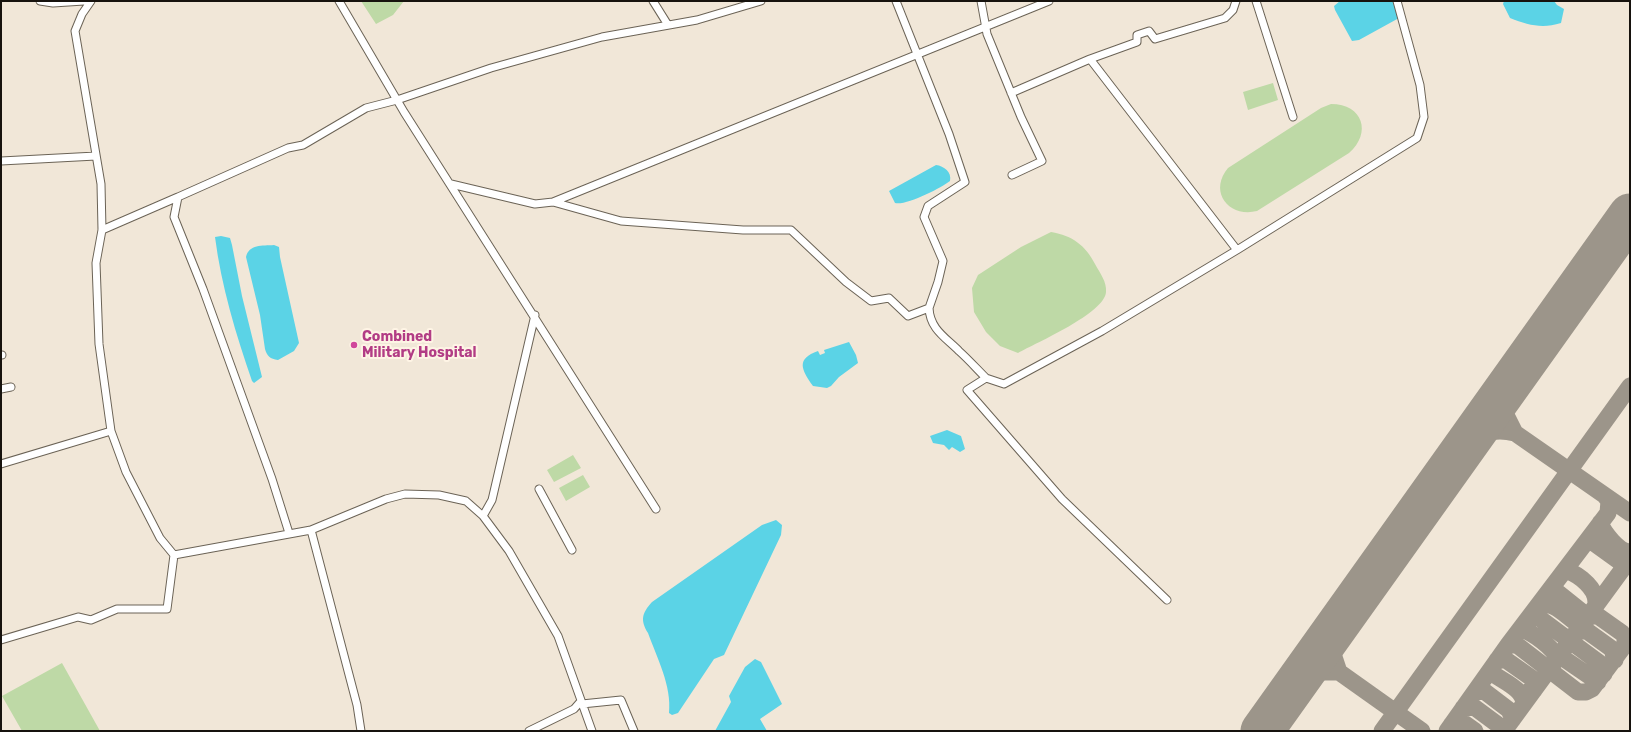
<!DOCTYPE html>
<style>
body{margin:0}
#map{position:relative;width:1631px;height:732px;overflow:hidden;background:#f1e7d8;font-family:Rubik,sans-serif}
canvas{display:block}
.frame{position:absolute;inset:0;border:2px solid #17130e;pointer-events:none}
</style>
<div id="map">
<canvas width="1631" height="732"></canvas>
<div class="frame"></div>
</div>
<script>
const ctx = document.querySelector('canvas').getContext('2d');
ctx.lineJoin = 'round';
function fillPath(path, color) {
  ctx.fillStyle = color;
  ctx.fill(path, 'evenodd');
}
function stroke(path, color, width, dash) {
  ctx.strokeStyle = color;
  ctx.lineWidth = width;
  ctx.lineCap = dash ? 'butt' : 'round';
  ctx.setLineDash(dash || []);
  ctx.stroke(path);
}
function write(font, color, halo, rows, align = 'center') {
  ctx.font = font + ' Rubik,sans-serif';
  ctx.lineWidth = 4;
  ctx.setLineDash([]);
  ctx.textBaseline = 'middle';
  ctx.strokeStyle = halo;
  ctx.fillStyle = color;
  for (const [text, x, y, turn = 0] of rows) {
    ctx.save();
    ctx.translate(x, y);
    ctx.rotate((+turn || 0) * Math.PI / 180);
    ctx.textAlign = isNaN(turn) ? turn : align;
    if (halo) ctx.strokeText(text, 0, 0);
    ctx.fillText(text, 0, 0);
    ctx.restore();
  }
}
fillPath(new Path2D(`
 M361,1H404L393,15L376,24Z
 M1273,83L1278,100L1248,110L1243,92Z
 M1331,104C1363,104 1372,133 1349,153L1257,211C1229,218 1208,192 1228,168L1321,108Z
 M1051,232C1073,236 1085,245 1095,264C1100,273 1107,282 1106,292C1105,313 1036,343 1018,353L1000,346L986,332L974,312L972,288L978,275L1021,247Z
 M573,455L581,468L554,482L547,470Z
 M583,475L590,487L566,501L559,488Z
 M62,663L100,731H22L2,696Z`), '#bed9a6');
fillPath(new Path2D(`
 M1340,1H1393L1399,18L1359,40L1352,41L1335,10L1334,6Z
 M1504,1H1554L1557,5L1564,9L1561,23C1542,29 1528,25 1510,18L1503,4Z
 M936,165C944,166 952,172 950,181C941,188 906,206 895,203L889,191Z
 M221,236L230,238L232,245L242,296L262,377L254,383L252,381C236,335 221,285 215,237Z
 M274,245L279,247L280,257L299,343L294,351L278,360C270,359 267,356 265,349L260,315L246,257C249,244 262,246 274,245Z
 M849,342L856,355L858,363L839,377L831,386L827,388L813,386C801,369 796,359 818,351L820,355L825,353L824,350Z
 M947,430L961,436L965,449L960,452L952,447L949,450L944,445L933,443L930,436Z
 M776,520L782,525L781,535L724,655L714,659L678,713L672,715L669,713C672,686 657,658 648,633C640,620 642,613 652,602L762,525Z
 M755,659L761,662L782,704L760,719L767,731H715L731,702L729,696L745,667Z`), '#5bd3e6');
stroke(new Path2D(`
 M1602,255L1630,243
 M1508,386L1505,413L1515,433
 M1468,442C1485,432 1496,428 1515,433L1630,513
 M1600,523C1604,533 1619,552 1630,552
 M1592,534L1594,543L1619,561H1629
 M1564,572C1574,569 1592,586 1595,596C1596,599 1596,603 1596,606
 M1548,600L1549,592H1557L1582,612L1586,630
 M1537,611V607C1550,598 1564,614 1575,622L1577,626V631H1587L1612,649L1615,660
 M1589,616H1598L1622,633L1625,637V644
 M1528,619L1538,617L1566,638L1573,636L1574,644
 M1337,626L1332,651L1339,672
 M1518,632L1522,630C1530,630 1556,650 1557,658H1563L1598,682
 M1567,640V644H1574L1601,664L1604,674
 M1508,645H1517L1578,692H1586L1592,689L1630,638
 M1497,660H1506L1533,679L1535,683L1534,690L1527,692
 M1486,676L1492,674L1495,675C1505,682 1524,690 1524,704
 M1297,683L1321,672H1339L1422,731
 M1475,692L1484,691L1509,710L1513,719
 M1463,708L1474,707L1501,727L1502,731
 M1451,725L1461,721L1475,731
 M1382,731L1630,386
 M1447,731L1508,645L1608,513L1609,501L1605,496
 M1504,731L1630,559`), '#9c958a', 17);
stroke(new Path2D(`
 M1262,731L1630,215`), '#9c958a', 43);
const street = new Path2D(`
 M40,1L53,3L84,1
 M91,1L82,14L75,31L101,184L102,230L96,263L99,344L111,431L126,472L160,538L174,555L311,530L386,499L405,494L439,495L466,501L483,516L509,551L558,636L592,731
 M339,1L404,112L656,509
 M653,1L668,25
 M896,1L949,134L965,182L928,206L924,217L943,261L938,282L929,308
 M981,1L987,34L1021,117L1042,161L1012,175
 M1256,1L1293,117
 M1090,59L1137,42V35L1149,31L1155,39L1225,18L1233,10L1236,1
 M1011,93L1090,59L1237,250L1417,138L1424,117L1420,85L1397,1
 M1,161L96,156
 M451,184L535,204L553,202L621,221L743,230H791L846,282L871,301L889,298L908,316L929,308C930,329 945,337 959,351C968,359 977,369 986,378L967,390L1062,499L1167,600
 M178,197L288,148L303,145L366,108L397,100L491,68L602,37L697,20L761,1
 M553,202L1049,1
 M102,230L178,197L174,217L203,289L272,479L289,533
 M1,355H2
 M986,378L1004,384L1102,331L1237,250
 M1,389L11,387
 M1,464L111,431
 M539,489L572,550
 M483,516L492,500L535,315
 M311,530L357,705L361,731
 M1,640L78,617L91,620L117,609H167L174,555
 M582,704L621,700L634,731
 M529,731L574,709L581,701`);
stroke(street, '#6b6356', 9);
stroke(street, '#fff', 7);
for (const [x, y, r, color] of [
 [354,345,4,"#d1479c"]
]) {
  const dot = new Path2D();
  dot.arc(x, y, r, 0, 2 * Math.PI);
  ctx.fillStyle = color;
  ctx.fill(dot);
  stroke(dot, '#fef4e5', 1.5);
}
write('bold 14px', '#b23c85', '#fef4e5', [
 ["Combined",362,337],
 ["Military Hospital",362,353]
], 'left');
</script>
